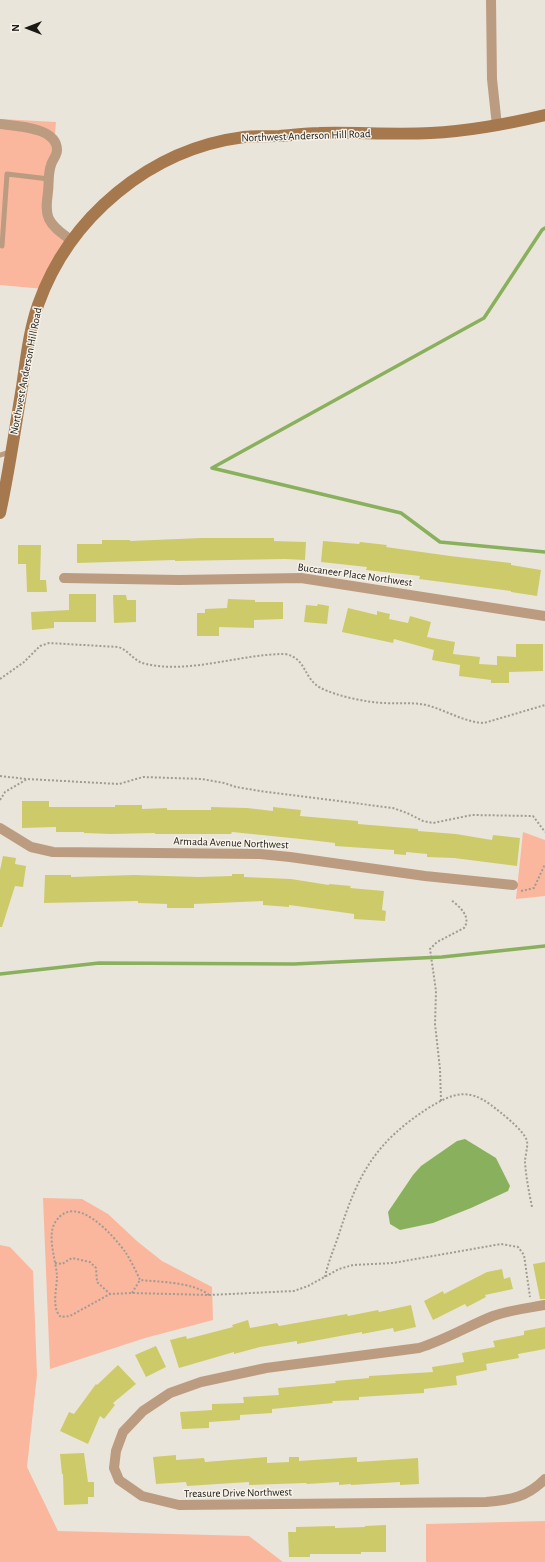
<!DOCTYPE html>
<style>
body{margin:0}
#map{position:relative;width:545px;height:1562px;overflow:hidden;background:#eae5da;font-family:"Alegreya Sans",sans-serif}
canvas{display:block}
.north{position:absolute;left:8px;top:8px;width:40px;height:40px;-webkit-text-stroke:3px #f7f2e8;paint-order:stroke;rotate:270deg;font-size:11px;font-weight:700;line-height:16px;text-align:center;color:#1a1915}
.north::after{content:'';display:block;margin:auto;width:14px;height:18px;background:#1a1915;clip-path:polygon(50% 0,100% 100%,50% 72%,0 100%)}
</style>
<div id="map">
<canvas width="545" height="1562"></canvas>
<div class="north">N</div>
</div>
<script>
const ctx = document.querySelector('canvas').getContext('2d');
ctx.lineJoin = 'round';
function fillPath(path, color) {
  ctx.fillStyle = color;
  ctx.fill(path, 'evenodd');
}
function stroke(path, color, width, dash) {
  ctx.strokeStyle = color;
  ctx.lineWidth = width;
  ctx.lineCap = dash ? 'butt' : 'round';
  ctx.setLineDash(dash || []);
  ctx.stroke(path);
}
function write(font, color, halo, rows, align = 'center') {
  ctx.font = font + ' "Alegreya Sans",sans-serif';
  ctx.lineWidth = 3;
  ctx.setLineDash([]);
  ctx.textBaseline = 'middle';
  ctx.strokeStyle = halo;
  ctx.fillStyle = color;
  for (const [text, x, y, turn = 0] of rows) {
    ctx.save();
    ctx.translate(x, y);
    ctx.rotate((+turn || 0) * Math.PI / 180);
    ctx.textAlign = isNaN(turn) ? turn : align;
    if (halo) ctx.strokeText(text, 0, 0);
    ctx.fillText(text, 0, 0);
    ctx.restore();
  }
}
fillPath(new Path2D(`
 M0,119L56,122L47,213L71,240L44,289L0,285Z
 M523,832L545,840V896L516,899Z
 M43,1198L82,1199L108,1214L138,1242L162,1261L212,1287L213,1320L145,1338L50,1369Z
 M0,1245L10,1247L33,1271L37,1375L27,1467L58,1531L249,1536L283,1562H0Z
 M545,1521V1562H426V1524Z`), '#fab79e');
fillPath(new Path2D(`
 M465,1139L496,1158L510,1186L508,1191L471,1208L433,1223L400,1230L390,1224L388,1212L413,1175L421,1166L457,1141Z`), '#89b15d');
stroke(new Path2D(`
 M212,468L484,318L542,230L545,228
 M212,468L401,513L440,542L545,552
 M0,974L99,963L294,964L442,957L545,946`), '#89b15d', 3.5);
fillPath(new Path2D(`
 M202,538H274V541L306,542L305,560L285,559L175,561V560L77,563V544H102V540H130V541Z
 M323,541L359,544L360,542L387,545L386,547L450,556L511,563V565L541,570L537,596L511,592V591L419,579L420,576L366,570L367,567L321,562Z
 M18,545H41L40,580H46L47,592H27L26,564H18Z
 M69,594H96V622H54V628L32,630L31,612L69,610Z
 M113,595H126L127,600H136V622L114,623Z
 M228,599L255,600V602H283V619L254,620V628L219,627V636H197V613H205V609L227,608Z
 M318,604L329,606L327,624L304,622L306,605L317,606Z
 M348,608L377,615V611L390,614L389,619L408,623L410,616L431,622L427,637L455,642L453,654L480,657L479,664L497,665V656L516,657V644H543V671L509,672V683H491V680L459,676L460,665L432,660L434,650L394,639L393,643L342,632Z
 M22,801H49V807H115V805H142V809L167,808V810H211V807L247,808L273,811V807L301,810L300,816L358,821V824L418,829V831L456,834L492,840L493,835L520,838L517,866L454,858L427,857V854L406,852V855L394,854V850L335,846V843L301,839L232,832L231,834H155V833L111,834L84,833V832H56V827L22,828Z
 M3,856L16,858L15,864L26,866L23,887L15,886L2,927H0V870Z
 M232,874H244V877L291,879L329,885V884L351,886L350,888L384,891L382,910L386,911L385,921L354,919V914L326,910L289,905V907L263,905V901L194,904V908H167V904L138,903V901L44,903L45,875H71V877L134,875L199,877L232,876Z
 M545,1262V1299H540L533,1264Z
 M502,1269L504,1279L510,1277L513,1289L485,1295L486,1297L467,1307L465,1304L433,1320L424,1301L443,1291L444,1294L487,1272Z
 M411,1305L416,1327L394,1332L393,1328L362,1334V1332L297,1344V1341L260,1347L234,1354V1352L179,1368L170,1340L186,1336L187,1339L233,1327L232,1325L248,1320L250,1328L277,1323L279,1326L347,1314L348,1316L378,1310L379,1312Z
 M545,1327V1349L518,1354L519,1358L486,1364L487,1370L456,1376L457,1385L424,1389V1393L359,1397V1400L332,1401L333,1403L272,1409V1413L240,1415V1420L209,1422V1428L182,1429L180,1412L212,1410V1404L244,1403L243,1397L279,1395L278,1388L336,1383L335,1381L369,1378V1376L433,1372L432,1367L464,1362L462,1353L495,1347L493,1341L524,1335V1331Z
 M156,1346L166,1367L146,1377L135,1355Z
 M118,1365L136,1384L113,1403L115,1405L104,1419L100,1416L88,1444L60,1431L69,1412L74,1414L96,1384L97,1385Z
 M84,1453L88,1482H94V1497H88V1504L64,1505L63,1474H62L60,1454Z
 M176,1455V1460L204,1458L205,1462L267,1457V1463L289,1462V1457H299V1461L357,1457V1462L418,1458L419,1484L400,1485V1482L351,1485V1484L339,1485V1482L307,1484L306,1483L249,1485V1482L187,1486L186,1482L156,1484L153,1457Z
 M386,1525V1552H361V1554H310V1557H289L288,1532H296V1527L335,1526V1528L365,1527V1526Z`), '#cdcb69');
stroke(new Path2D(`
 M0,679L24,662L40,646L49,643L118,647C129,650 134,662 146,664C190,674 240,654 285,654C307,658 303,679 321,688C336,696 369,703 386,703C400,704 413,702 426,705C446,710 463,722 484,723L545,705
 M0,776L26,779
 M0,800L5,792L27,779L119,784L143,777L202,779L224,783L236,787L260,791L393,808L407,813L423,821L433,823L472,815L533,816L545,832
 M521,891L534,888L545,864
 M441,1101L440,1069L435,1024L436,991L430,949L437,942L464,928C472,917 459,906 451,900
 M55,1263L62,1264L72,1258L90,1262L96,1268L97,1282L110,1294
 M325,1277C328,1262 334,1249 339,1234C358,1174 375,1142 430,1107C453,1093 468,1088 491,1105C500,1112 524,1130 527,1141C528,1148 525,1156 525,1162C526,1177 529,1192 532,1207
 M132,1293L140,1280
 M209,1295C193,1282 160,1282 140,1280C136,1271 131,1261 126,1253C114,1236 76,1192 56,1221C46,1235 56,1260 57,1276C57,1288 51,1309 61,1317L70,1316L110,1294L132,1293L209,1295L294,1291L308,1286L339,1269L353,1265L393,1263L501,1244L518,1247L524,1255L530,1297`), '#9f9c93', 2, [2, 2]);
stroke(new Path2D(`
 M2,246L7,174L49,179
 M0,455L10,452`), '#bc9c80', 5);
stroke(new Path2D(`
 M491,0L492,79L497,126
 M0,124C16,126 57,127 57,150C57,156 52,160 51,165C48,173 49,183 48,192C47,201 45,210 49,219C54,229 63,234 71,240
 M64,578L179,580L301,578L545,616
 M0,828L31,847L53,852L260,854L290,857L425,876L513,885
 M545,1305C528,1308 510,1310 493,1316C468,1326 445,1340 419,1348L266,1368L201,1382L170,1393L143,1411L123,1432L116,1451L114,1468L119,1480L142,1496L179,1505L486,1502C511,1500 527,1497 545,1479`), '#bc9c80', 10);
stroke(new Path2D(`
 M0,513C9,472 15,429 22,387C26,360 29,331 38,305C69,217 150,149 244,137C255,136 267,136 279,136C293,135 306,133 319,133C356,132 394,135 431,133C470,131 507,124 545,115`), '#a5784d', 12);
write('11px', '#1a1915', '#f7f2e8', [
 ["Northwest Anderson Hill Road",306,136,-2],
 ["Northwest Anderson Hill Road",26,371,-79],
 ["Buccaneer Place Northwest",355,575,8],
 ["Armada Avenue Northwest",231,843,2],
 ["Treasure Drive Northwest",238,1493,-1]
]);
</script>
